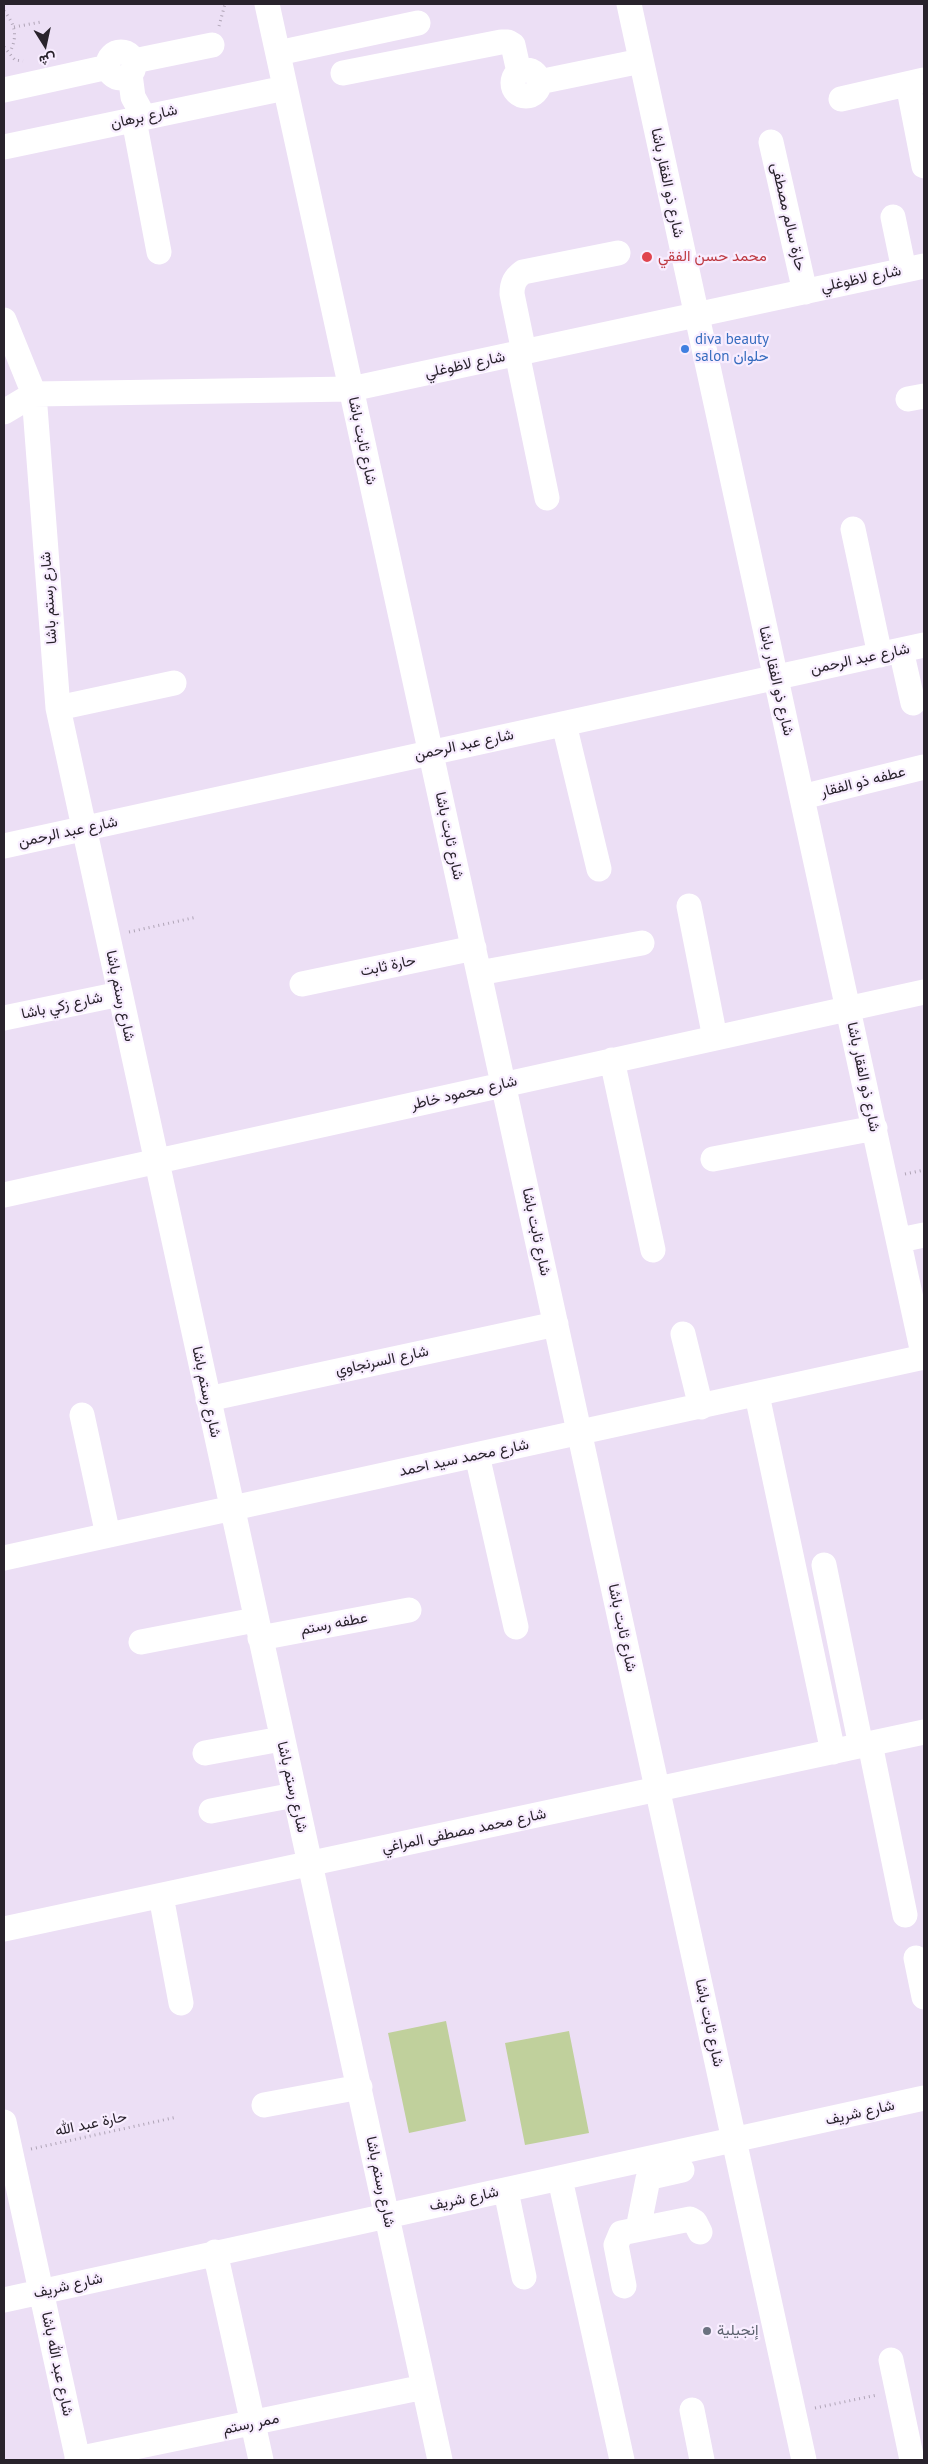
<!DOCTYPE html>
<meta charset="utf-8">
<style>
body{margin:0}
#map{position:relative;width:928px;height:2464px;overflow:hidden;background:#ecdff5;font-family:"PT Sans",Vazirmatn,sans-serif}
canvas{display:block}
.frame{position:absolute;inset:0;border:5px solid #29232c;pointer-events:none}
.north{position:absolute;left:20px;top:20px;width:50px;height:50px;-webkit-text-stroke:4px #f8edff;paint-order:stroke;rotate:170deg;font-size:14px;font-weight:700;line-height:20px;text-align:center;color:#29232c}
.north::after{content:'';display:block;margin:auto;width:18px;height:22px;background:#29232c;clip-path:polygon(50% 0,100% 100%,50% 72%,0 100%)}
</style>
<div id="map">
<canvas width="928" height="2464"></canvas>
<div class="frame"></div>
<div class="north">ش</div>
</div>
<script>
const ctx = document.querySelector('canvas').getContext('2d');
ctx.lineJoin = 'round';
function fillPath(path, color) {
  ctx.fillStyle = color;
  ctx.fill(path, 'evenodd');
}
function stroke(path, color, width, dash) {
  ctx.strokeStyle = color;
  ctx.lineWidth = width;
  ctx.lineCap = dash ? 'butt' : 'round';
  ctx.setLineDash(dash || []);
  ctx.stroke(path);
}
function write(font, color, halo, rows, align = 'center') {
  ctx.font = font + ' "PT Sans",Vazirmatn,sans-serif';
  ctx.lineWidth = 4.5;
  ctx.setLineDash([]);
  ctx.textBaseline = 'middle';
  ctx.strokeStyle = halo;
  ctx.fillStyle = color;
  for (const [text, x, y, turn = 0] of rows) {
    ctx.save();
    ctx.translate(x, y);
    ctx.rotate((+turn || 0) * Math.PI / 180);
    ctx.textAlign = isNaN(turn) ? turn : align;
    if (halo) ctx.strokeText(text, 0, 0);
    ctx.fillText(text, 0, 0);
    ctx.restore();
  }
}
fillPath(new Path2D(`
 M446,2021L466,2121L409,2133L388,2033Z
 M569,2031L589,2133L525,2145L505,2043Z`), '#c0d09c');
stroke(new Path2D(`
 M4,11C15,24 18,36 10,52
 M219,26L225,4
 M14,27L41,22
 M4,47L15,60L23,61
 M129,932L197,917
 M905,1174L924,1170
 M31,2149L177,2117
 M815,2408L877,2395`), '#b0a5b7', 3, [1, 4]);
stroke(new Path2D(`
 M267,4L804,2460
 M629,4L924,1358
 M108 65a13 13 0 1 1 26 0a13 13 0 1 1-26 0Z
 M278,53L418,23
 M134,61L212,45
 M513 83a13 13 0 1 1 26 0a13 13 0 1 1-26 0Z
 M343,73L501,42H508L513,45L519,72
 M130,74L133,97L144,117
 M539,82L641,61
 M908,84L924,166
 M4,90L108,67
 M841,99L924,80
 M134,120L159,252
 M771,142L805,292
 M4,147L285,88
 M893,217L904,270
 M4,320L34,394L58,708L440,2460
 M524,352L512,294C512,283 515,278 523,272L618,253
 M517,353L547,498
 M908,399L924,396
 M4,412L34,394L351,389L924,266
 M853,529L880,655
 M901,650L913,703
 M58,708L174,683
 M564,724L599,869
 M802,797L924,767
 M4,846L924,645
 M689,906L715,1038
 M479,973L642,943
 M302,984L474,948
 M4,1018L120,994
 M612,1060L653,1250
 M713,1159L875,1128
 M4,1195L924,992
 M900,1240L924,1235
 M683,1334L701,1407
 M757,1395L833,1752
 M208,1399L556,1324
 M82,1415L108,1535
 M477,1455L516,1627
 M4,1558L924,1357
 M824,1565L861,1746
 M260,1638L409,1610
 M141,1642L255,1620
 M870,1744L905,1915
 M205,1753L281,1739
 M211,1811L294,1795
 M161,1896L181,2003
 M4,1929L924,1732
 M916,1958L924,1997
 M264,2105L360,2087
 M4,2122L78,2460
 M560,2179L622,2460
 M506,2191L524,2277
 M638,2229L648,2179L651,2177L682,2170
 M215,2252L261,2460
 M624,2286L616,2245L621,2233L690,2219L695,2222L700,2232
 M4,2300L924,2098
 M891,2360L912,2460
 M692,2410L702,2460
 M77,2459L424,2387`), '#fff', 25);
for (const [x, y, r, color] of [
 [647,257,6,"#e0444e"],
 [685,349,5,"#3f7fe0"],
 [707,2331,5,"#6b7280"]
]) {
  const dot = new Path2D();
  dot.arc(x, y, r, 0, 2 * Math.PI);
  ctx.fillStyle = color;
  ctx.fill(dot);
  stroke(dot, '#f8edff', 2);
}
write('15px', '#29232c', '#f8edff', [
 ["شارع برهان",144,117,-12],
 ["شارع ذو الفقار باشا",667,183,78],
 ["حارة سالم مصطفى",788,217,77],
 ["شارع لاظوغلي",861,279,-12],
 ["شارع لاظوغلي",465,365,-12],
 ["شارع ثابت باشا",362,441,78],
 ["شارع رستم باشا",49,598,-94],
 ["شارع عبد الرحمن",860,659,-12],
 ["شارع ذو الفقار باشا",776,681,77],
 ["شارع عبد الرحمن",464,745,-12],
 ["عطفه ذو الفقار",863,782,-14],
 ["شارع عبد الرحمن",68,832,-12],
 ["شارع ثابت باشا",449,836,78],
 ["حارة ثابت",388,966,-12],
 ["شارع رستم باشا",120,996,78],
 ["شارع زكي باشا",62,1006,-12],
 ["شارع ذو الفقار باشا",863,1077,78],
 ["شارع محمود خاطر",464,1093,-13],
 ["شارع ثابت باشا",536,1232,78],
 ["شارع السرنجاوي",382,1361,-12],
 ["شارع رستم باشا",206,1392,78],
 ["شارع محمد سيد احمد",464,1458,-12],
 ["عطفه رستم",334,1624,-11],
 ["شارع ثابت باشا",622,1628,78],
 ["شارع رستم باشا",292,1787,77],
 ["شارع محمد مصطفى المراغي",464,1831,-12],
 ["شارع ثابت باشا",709,2023,78],
 ["شارع شريف",860,2113,-13],
 ["حارة عبد الله",91,2124,-12],
 ["شارع رستم باشا",380,2182,78],
 ["شارع شريف",464,2199,-12],
 ["شارع شريف",68,2286,-13],
 ["شارع عبد الله باشا",57,2364,78],
 ["ممر رستم",251,2424,-12]
]);
write('15px', '#be3a42', '#f8edff', [
 ["محمد حسن الفقي",658,257]
], 'left');
write('15px', '#366cbe', '#f8edff', [
 ["diva beauty",695,340],
 ["salon حلوان",695,357]
], 'left');
write('15px', '#5b616d', '#f8edff', [
 ["إنجيلية",717,2331]
], 'left');
</script>
